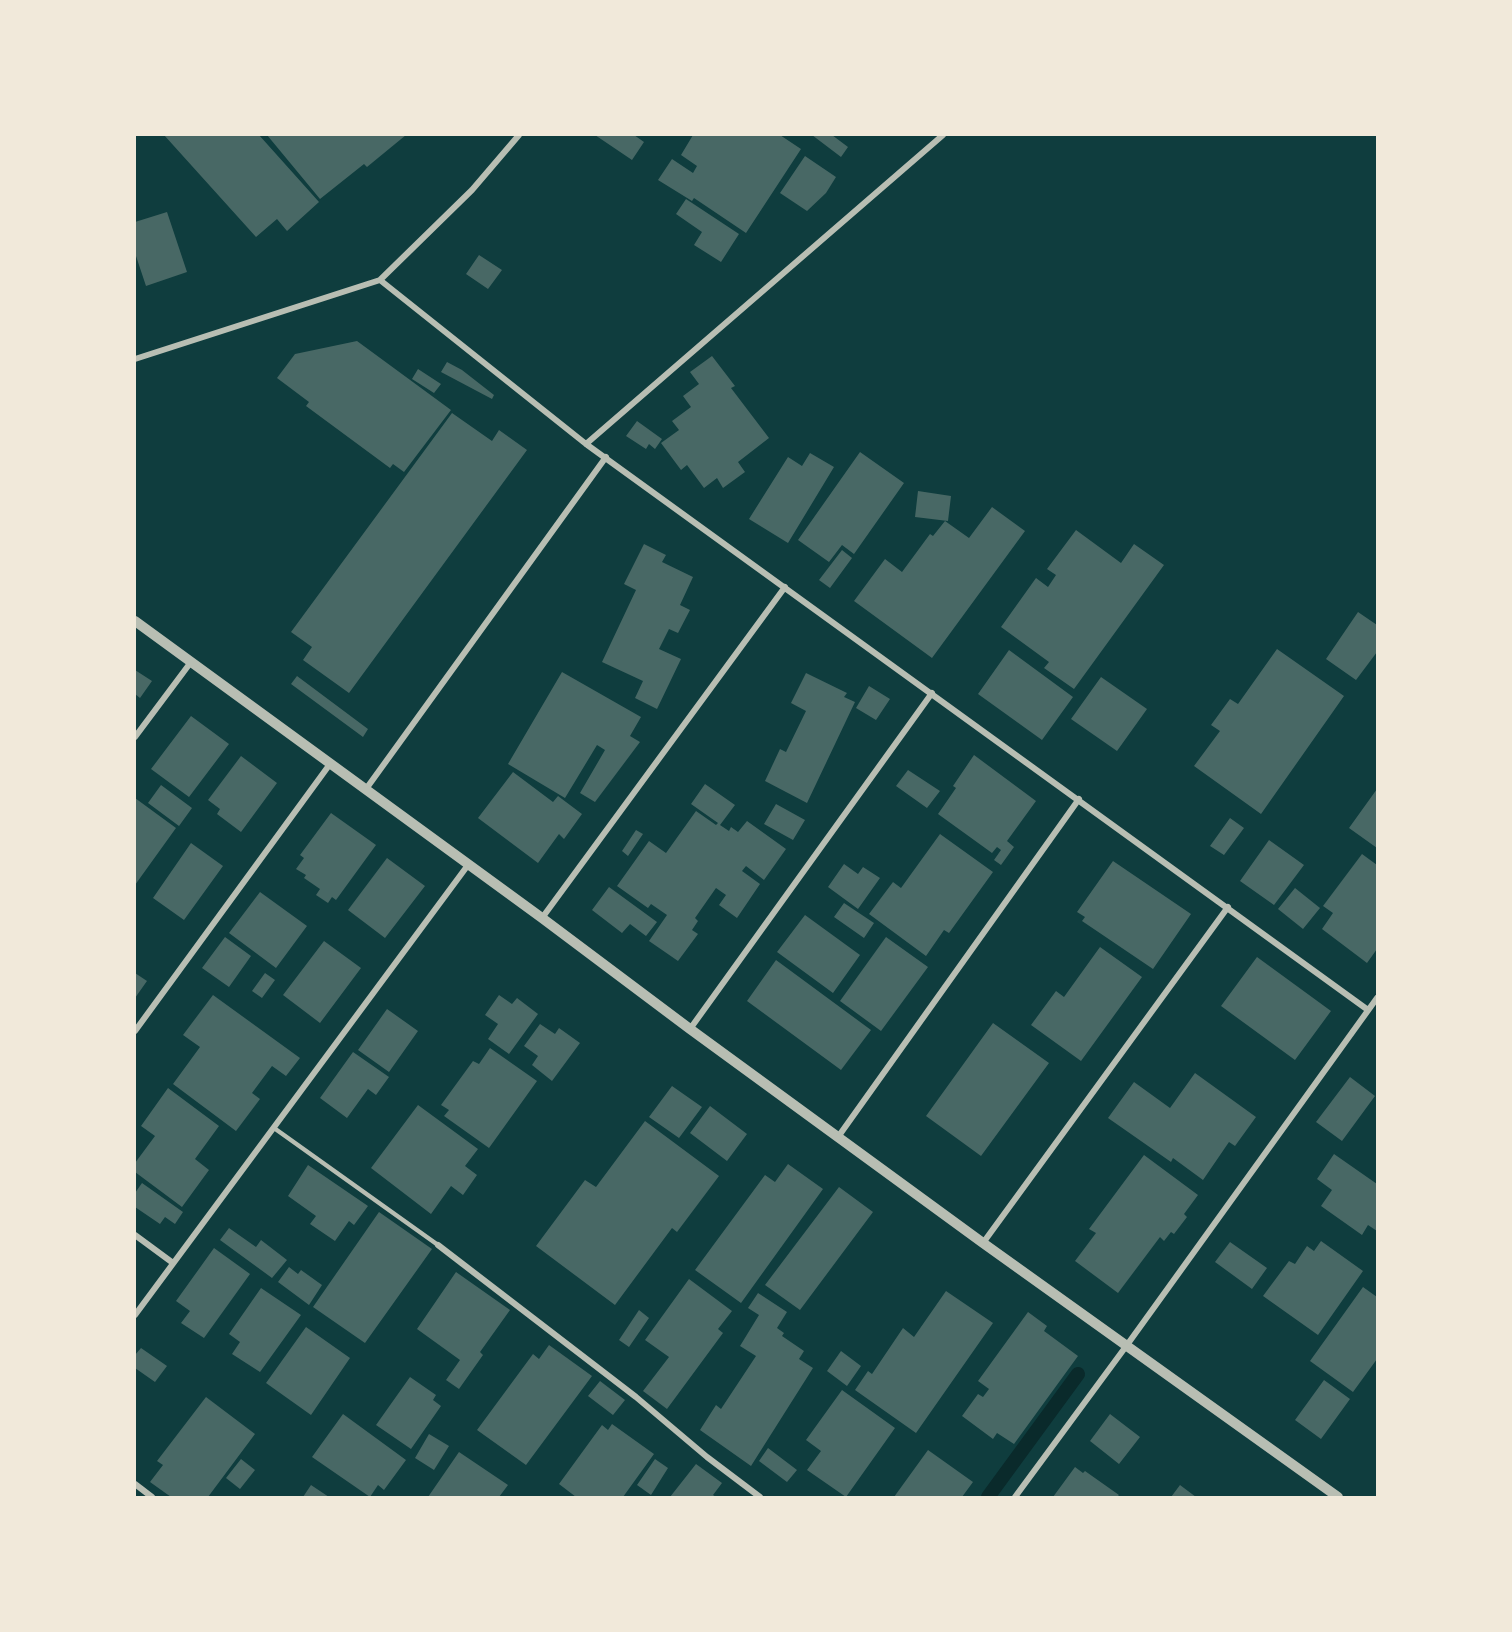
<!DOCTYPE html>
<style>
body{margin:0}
#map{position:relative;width:1512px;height:1632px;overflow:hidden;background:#0f3d3e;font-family:Signika,sans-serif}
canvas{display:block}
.frame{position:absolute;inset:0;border:136px solid #f1e9da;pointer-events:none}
</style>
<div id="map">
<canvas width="1512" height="1632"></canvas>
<div class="frame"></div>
</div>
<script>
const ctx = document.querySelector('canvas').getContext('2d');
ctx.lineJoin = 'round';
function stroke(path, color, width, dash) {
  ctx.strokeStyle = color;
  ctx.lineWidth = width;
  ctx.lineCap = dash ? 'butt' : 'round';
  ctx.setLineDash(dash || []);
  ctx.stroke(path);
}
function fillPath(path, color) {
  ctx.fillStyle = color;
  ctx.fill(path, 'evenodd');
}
stroke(new Path2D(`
 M988,1497L1078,1374`), '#0a2a2b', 14);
fillPath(new Path2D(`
 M164,135H259L319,202L287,231L277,219L256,237Z
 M267,135H406L367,167L364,164L320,199Z
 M595,135H634L644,142L632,160Z
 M693,135H780L801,149L746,233L694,198L692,201L658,180L672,159L693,173L697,166L681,155Z
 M812,135H832L848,147L841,157Z
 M805,156L836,177L826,193L807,211L780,193Z
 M686,199L739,234L721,262L694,245L702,232L676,214Z
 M167,212L187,272L146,286L135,253V222Z
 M479,255L502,270L488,289L466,274Z
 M357,341L451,410L404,472L393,464L390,468L306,406L309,402L277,378L295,354Z
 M712,356L735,386L731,388L769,438L738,462L745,472L723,488L717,478L704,488L687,465L681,470L661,443L679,430L672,421L691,407L683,396L699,384L690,372Z
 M447,362L462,370L494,395L492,399L441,372Z
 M418,369L441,384L434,393L412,379Z
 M452,413L492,441L499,430L527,450L349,693L303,660L312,647L291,632Z
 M637,421L662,439L655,449L649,444L646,449L626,436Z
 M860,452L904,483L854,554L842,545L829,562L798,540Z
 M810,453L834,467L788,543L749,519L788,457L802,466Z
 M918,491L951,496L948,521L915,517Z
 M992,507L1025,531L932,658L854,601L885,559L902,572L930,534L933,536L945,521L969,538Z
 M1076,530L1121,563L1134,544L1164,565L1074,689L1044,668L1049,662L1001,627L1036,578L1048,587L1056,575L1047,569Z
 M644,544L666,555L662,562L693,577L680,605L690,610L678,633L669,629L659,649L681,659L657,709L635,698L643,681L602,662L636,590L624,584Z
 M842,550L852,558L830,588L819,580Z
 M1358,612L1377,625V652L1356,680L1326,659Z
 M1277,649L1344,696L1261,814L1194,766L1220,731L1211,725L1230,699L1238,704Z
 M1009,650L1073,697L1042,740L978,694Z
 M135,670L152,681L140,698L135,694Z
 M562,672L641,717L630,736L640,742L595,802L580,793L605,750L597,745L565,798L508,764Z
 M806,673L847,693L844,697L855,702L807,803L765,781L780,749L786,752L806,711L791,703Z
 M297,676L368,729L363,737L291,684Z
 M1101,677L1147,709L1117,751L1071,719Z
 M869,686L890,699L876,720L856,708Z
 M191,716L229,744L189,797L151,769Z
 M974,755L1036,801L1007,841L1014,847L1001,865L994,860L1001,850L997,847L992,853L938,814L956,788L953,786Z
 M241,756L277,783L241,832L217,814L220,809L208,800Z
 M908,770L940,791L927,808L896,786Z
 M513,772L553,802L558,796L582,814L564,839L559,834L538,863L478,818Z
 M705,784L735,805L720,825L729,831L731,827L738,832L747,821L786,849L764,880L746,866L742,871L760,884L737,918L719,905L726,895L716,888L695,918L698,921L692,930L698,934L678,961L649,941L667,915L651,904L648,908L617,886L649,841L666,853L696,811L716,825L718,823L691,804Z
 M161,785L192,808L179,826L148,803Z
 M1377,789V848L1349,828Z
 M135,798L176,828L135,885Z
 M776,804L805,820L793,840L764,824Z
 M331,813L376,845L336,900L332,897L328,903L316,895L320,889L304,878L306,875L296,869L304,858L300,855Z
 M1230,818L1244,828L1224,855L1210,846Z
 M636,830L643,834L628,856L622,851Z
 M940,834L993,872L949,933L944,930L926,956L869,914L893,882L901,888Z
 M1269,840L1304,865L1274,905L1240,881Z
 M191,843L223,866L184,920L153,898Z
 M1362,854L1377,865V949L1367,963L1322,929L1333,913L1323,906Z
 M387,858L425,886L385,938L348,910Z
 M1113,861L1191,914L1153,969L1082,921L1085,917L1077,912Z
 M844,864L858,874L863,867L880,878L858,909L828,887Z
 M609,887L657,922L646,936L630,924L622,933L592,910Z
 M1295,888L1320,908L1303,929L1278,909Z
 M260,892L307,926L276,968L229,933Z
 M844,903L874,923L864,938L834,917Z
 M805,915L860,955L833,993L777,952Z
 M225,937L251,956L229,987L202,968Z
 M886,937L928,967L881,1031L840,1001Z
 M324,941L361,968L320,1023L283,995Z
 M1100,947L1142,977L1081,1061L1031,1025L1056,991L1064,997Z
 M1257,957L1331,1011L1295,1060L1221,1006Z
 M776,960L871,1030L841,1070L747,1001Z
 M135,973L147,981L135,998Z
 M265,973L275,980L262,998L252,991Z
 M213,995L300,1058L286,1076L272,1066L252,1093L260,1099L236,1131L173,1084L200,1047L183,1035Z
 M499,995L512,1004L517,998L538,1014L509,1054L488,1039L498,1024L485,1015Z
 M387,1009L418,1031L389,1072L358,1050Z
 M993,1023L1049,1063L981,1156L926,1116Z
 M540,1024L555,1034L559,1028L580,1043L552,1081L532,1065L538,1056L524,1046Z
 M490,1048L537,1081L489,1148L444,1116L449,1110L441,1105L473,1061L479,1064Z
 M353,1052L389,1077L376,1095L368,1089L347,1118L320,1098Z
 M1195,1073L1256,1117L1235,1146L1229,1142L1203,1180L1173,1158L1171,1162L1108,1118L1134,1082L1170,1108Z
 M1350,1077L1375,1096L1342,1141L1316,1122Z
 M672,1086L702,1107L679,1138L649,1117Z
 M168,1088L219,1126L195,1159L209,1170L182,1207L135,1172V1163L155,1136L141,1126Z
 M418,1105L478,1149L465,1166L477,1175L463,1195L451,1186L431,1214L371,1168Z
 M710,1106L747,1134L727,1161L690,1133Z
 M645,1121L719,1176L677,1232L672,1228L615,1305L536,1246L585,1180L596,1187Z
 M1334,1154L1377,1184V1231L1368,1225L1362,1235L1321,1206L1332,1190L1317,1179Z
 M1144,1155L1198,1195L1184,1214L1187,1217L1174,1234L1171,1232L1164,1241L1160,1237L1118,1293L1075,1261L1096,1233L1089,1229Z
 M788,1164L823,1189L741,1303L695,1270L765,1175L775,1182Z
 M308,1165L368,1206L354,1225L349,1221L335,1241L310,1224L316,1216L288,1196Z
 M142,1183L183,1212L175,1224L165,1217L160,1224L135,1207V1193Z
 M839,1187L873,1212L800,1310L765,1285Z
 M379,1212L432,1249L365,1343L313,1307Z
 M229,1228L256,1247L261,1240L287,1260L272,1278L220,1240Z
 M1321,1241L1363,1271L1318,1335L1263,1296L1289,1261L1295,1264L1307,1246L1314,1251Z
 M1230,1242L1267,1268L1252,1289L1215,1262Z
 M214,1248L250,1274L204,1338L181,1323L190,1311L176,1301Z
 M289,1267L298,1274L301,1270L322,1285L309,1305L278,1282Z
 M456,1272L510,1310L480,1352L483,1355L459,1389L446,1380L460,1360L417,1329Z
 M689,1279L732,1311L718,1329L723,1333L667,1409L643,1391L669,1357L645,1340Z
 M1363,1287L1377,1297V1359L1353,1392L1310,1361Z
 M261,1288L301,1315L260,1372L232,1354L240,1342L229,1334Z
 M946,1291L993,1323L916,1433L855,1390L868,1371L872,1374L903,1328L914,1337Z
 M758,1293L787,1312L777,1328L784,1333L782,1336L804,1351L799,1359L813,1368L751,1466L700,1430L716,1405L721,1409L756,1356L740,1346L759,1315L748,1308Z
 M639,1310L649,1318L629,1347L619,1340Z
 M1028,1312L1047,1326L1044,1331L1078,1356L1014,1444L997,1433L993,1439L962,1416L978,1394L983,1397L989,1389L978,1381Z
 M306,1327L350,1358L311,1415L266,1383Z
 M549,1345L592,1376L526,1465L477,1430L533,1354L539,1359Z
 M141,1348L167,1366L155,1382L135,1368V1355Z
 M841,1351L861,1366L847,1386L827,1371Z
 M410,1377L436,1395L433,1400L441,1406L411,1449L376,1425Z
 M1324,1380L1350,1399L1321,1439L1295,1420Z
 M600,1381L625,1400L613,1415L588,1396Z
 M842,1390L895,1428L846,1497L807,1470L821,1451L806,1440Z
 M206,1397L255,1434L208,1497H171L150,1482L163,1465L157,1461Z
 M343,1414L406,1460L384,1490L378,1485L370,1497L312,1457Z
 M1110,1414L1140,1437L1119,1464L1090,1441Z
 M612,1424L654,1454L623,1497H576L559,1484L602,1425L608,1430Z
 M429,1434L449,1446L434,1470L415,1458Z
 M768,1448L797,1470L787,1482L759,1461Z
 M928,1450L973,1482L962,1497H894Z
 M459,1452L508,1485L499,1497H428Z
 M241,1459L255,1470L240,1489L226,1478Z
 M655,1459L668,1468L651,1495L637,1485Z
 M696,1464L722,1483L713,1495L716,1497H670Z
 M1075,1467L1083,1473L1085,1471L1119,1495L1117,1497H1053Z
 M311,1485L329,1497H303Z
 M1180,1485L1196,1497H1171Z`), '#486865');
stroke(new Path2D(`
 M274,1128L438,1245`), '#b8beb3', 4.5);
stroke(new Path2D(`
 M380,280L586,444L1368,1010
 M135,359L380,280L472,190L519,135
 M586,444L943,135
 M135,737L191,662
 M366,789L606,457
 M542,918L785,587
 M690,1029L932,693
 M135,1031L330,764
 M838,1137L1079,799
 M135,1235L173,1263
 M983,1243L1228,907
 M438,1245L636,1397L707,1457L760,1497
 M135,1315L468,865
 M135,1484L152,1497
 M1015,1497L1127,1345L1377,998`), '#b8beb3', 6);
stroke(new Path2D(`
 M135,621L542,918L690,1029L983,1243L1338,1497`), '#b8beb3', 10);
</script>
